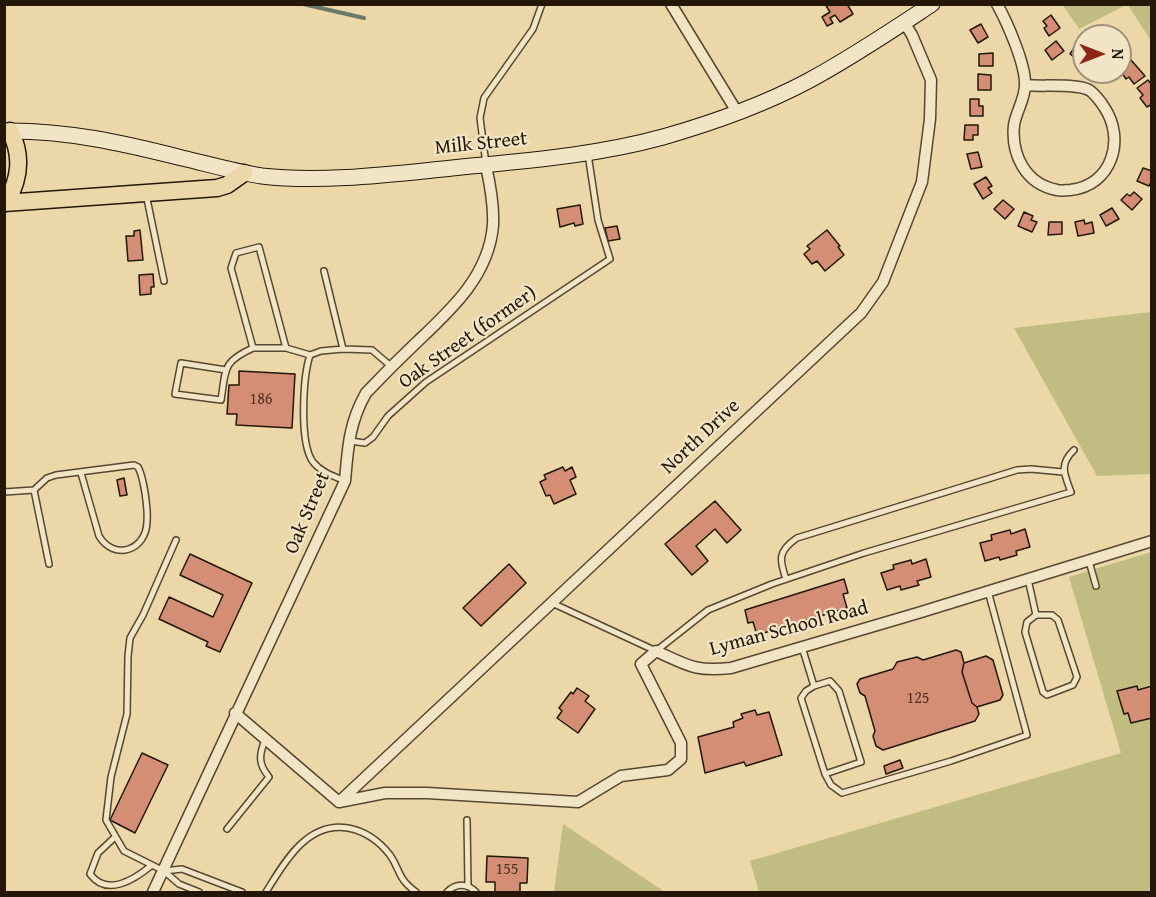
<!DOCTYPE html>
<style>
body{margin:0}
#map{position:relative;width:1156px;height:897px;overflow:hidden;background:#ebd7a8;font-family:"Gentium Book Plus",serif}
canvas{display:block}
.frame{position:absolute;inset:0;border:6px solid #241708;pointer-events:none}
.north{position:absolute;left:1072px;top:24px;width:60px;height:60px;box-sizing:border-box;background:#f2e5c6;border:2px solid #a0937a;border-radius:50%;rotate:90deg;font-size:16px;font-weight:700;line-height:24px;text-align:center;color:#241708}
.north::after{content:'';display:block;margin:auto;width:21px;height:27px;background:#8f2418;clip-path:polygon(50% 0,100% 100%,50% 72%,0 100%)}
</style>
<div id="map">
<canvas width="1156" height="897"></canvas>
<div class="frame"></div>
<div class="north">N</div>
</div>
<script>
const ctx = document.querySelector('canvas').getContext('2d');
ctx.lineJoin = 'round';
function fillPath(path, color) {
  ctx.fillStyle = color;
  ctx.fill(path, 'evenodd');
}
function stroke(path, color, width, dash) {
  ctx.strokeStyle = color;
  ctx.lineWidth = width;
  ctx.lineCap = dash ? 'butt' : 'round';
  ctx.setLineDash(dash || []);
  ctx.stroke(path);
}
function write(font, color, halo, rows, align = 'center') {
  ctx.font = font + ' "Gentium Book Plus",serif';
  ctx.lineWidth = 4.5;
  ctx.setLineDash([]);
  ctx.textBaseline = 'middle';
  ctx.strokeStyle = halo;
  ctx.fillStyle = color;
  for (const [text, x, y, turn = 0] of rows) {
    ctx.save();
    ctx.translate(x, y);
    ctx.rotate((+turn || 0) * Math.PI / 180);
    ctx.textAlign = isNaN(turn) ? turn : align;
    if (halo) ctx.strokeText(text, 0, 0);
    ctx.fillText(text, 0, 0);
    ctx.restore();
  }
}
fillPath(new Path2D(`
 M1063,5H1126L1079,29Z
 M1128,5H1151V41Z
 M1151,312V474L1097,476L1014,328Z
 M1151,552V892H759L750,861L1121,753L1069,577Z
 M563,824L665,892H554Z`), '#c0bc82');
stroke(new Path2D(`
 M303,4L364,18`), '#6a7969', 4);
const building = new Path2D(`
 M825,4H847L853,14L840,22L835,15L830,18L833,23L827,26L822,17L830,12Z
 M1051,15L1060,28L1049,36L1044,28L1047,26L1043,21Z
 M981,24L988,37L978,43L970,30Z
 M1056,41L1064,51L1052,60L1045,50Z
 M1076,45L1084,51V58L1081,62L1070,54Z
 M993,53V66H979V54Z
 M1131,60L1145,76L1134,84L1129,77L1126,79L1120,70Z
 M978,74L991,75V90H978Z
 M1148,80L1152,85V104L1147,107L1140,98L1143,95L1137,88Z
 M970,99H979V106H983V116H970Z
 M965,125H978V135H973V140H964Z
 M978,152L982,167L971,169L967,154Z
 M1143,168L1152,171V180L1149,186L1137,181Z
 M986,177L992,186L988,188L992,193L983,199L974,184Z
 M1134,192L1142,199L1132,210L1121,200L1127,194L1130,196Z
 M1003,200L1014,209L1005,219L994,209Z
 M580,205L583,224L575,226L574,223L560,227L557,209Z
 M1112,208L1119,219L1106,226L1100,215Z
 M1024,212L1033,216L1031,220L1037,222L1032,232L1018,226Z
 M1084,220L1085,224L1092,222L1094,233L1078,236L1075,222Z
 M1049,222H1062V234L1048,235Z
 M617,226L620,239L608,241L605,228Z
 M140,230L143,260L128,261L126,236H134V231Z
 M827,230L840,246L838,247L844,255L825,271L817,261L812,264L804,254L810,249L807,246Z
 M153,274L154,287H151V294L140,295L139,275Z
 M239,371L295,374L292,428L236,425L237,414H227L229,385H239Z
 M563,467L565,471L572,467L576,477L570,480L576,494L554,504L550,495L546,496L540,482L546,479L544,475Z
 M124,478L127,495L120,496L117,480Z
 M715,501L741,530L727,543L715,529L696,546L708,561L692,575L665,544Z
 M1025,529L1030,547L1016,551L1017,555L1000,560L999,557L985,561L980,543L992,540L991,535L1010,530L1011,534Z
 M190,554L252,583L220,652L206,646L208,642L159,619L169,597L213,617L223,595L180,575Z
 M926,559L931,577L917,581L919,585L901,590L900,586L887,590L881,573L894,569L893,565L911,560L912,564Z
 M509,564L526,583L481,626L463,608Z
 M844,579L848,593L843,594L847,608L757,635L753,622L748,623L745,610Z
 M956,650L961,652L964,663L962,672L972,703L977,707L979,714L975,721L883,750L876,746L873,736L875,731L865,696L860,693L857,684L860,679L893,669L897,662L917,657L923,660Z
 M986,656L993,660L1003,695L1000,700L977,707L972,703L962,672L964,663Z
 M1137,686L1138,690L1152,686V718L1131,723L1128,713L1124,714L1117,691Z
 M577,688L589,696L585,701L595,709L578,733L557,718L562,711L559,708L571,692L573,694Z
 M755,710L757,715L769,712L782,755L746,766L744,762L705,773L698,737L734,727L733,722L743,718L741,714Z
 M142,753L168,765L135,833L110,820Z
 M900,760L903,768L886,774L884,766Z
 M487,856L528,858L527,883H520V892H492H495V882H486Z`);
fillPath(building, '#d38e75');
stroke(building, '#241708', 1.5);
const service = new Path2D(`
 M486,164L480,118L484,98L533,29L542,4
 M146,194L164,281
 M324,271L343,349L372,350L392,367
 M253,348H286
 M343,349L321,351L310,355C303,377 299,443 313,462C321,472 333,476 345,481
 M226,370L181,363L175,394L221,400C226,369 222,362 253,348L231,268L236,253L259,247L286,348L310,355
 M350,441L365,443L373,437L388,416L426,382L610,259L598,220L588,154
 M34,490L49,564
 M4,492L34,490L47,478L56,475L134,465L138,467C144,478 148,509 147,522C146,551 114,561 99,536L81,473
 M176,540L143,615L130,638L128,656L127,714L111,777L106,820L124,851L164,871L179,884L199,892
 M1089,561L1096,586
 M786,579C779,559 778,551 797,538L1017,470L1031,469L1063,472
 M1028,579L1036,615L1027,622L1025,632L1043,692L1047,695L1073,685L1077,677L1058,620L1052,615H1036
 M552,603L656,651L708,610L772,584L864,553L1071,492C1064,474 1059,464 1074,450
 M802,647L814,686L830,681L839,691L861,762L825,774L801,698L806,691L814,686
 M825,774L831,785L842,793L951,761L1027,735L988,591
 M467,820L468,886
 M227,829L269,777C258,764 259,755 265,740
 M115,837L98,853L90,874C107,897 134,880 152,865
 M164,871L182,869L242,892
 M266,892C284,863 307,821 348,828C365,831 379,841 390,855C401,871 397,878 416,892
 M447,892C456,883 467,883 476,892`);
const minor = new Path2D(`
 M671,4L737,112
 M997,4C1007,22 1026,65 1025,85C1025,99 1016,112 1014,125C1011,154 1025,184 1057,190C1061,191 1066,190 1070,190C1112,186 1126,139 1104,107C1101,102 1094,93 1089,90C1074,83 1042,87 1025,85
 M235,713L339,802
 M339,802L861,313L883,282L922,182L930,119L931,80L912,35L904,22
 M339,802L385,793H427L578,802L621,776L668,770L681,759V743L641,664L656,651C687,665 695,672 731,668L918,613L1152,541
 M153,892L345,481C348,447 349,423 366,393C383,375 400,358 418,341C452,309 489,275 493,225C494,206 490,184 486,166`);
const secondary = new Path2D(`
 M4,131C65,130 123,143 182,158C208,164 235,172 262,176C322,183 392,174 452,168C522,161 594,156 663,137C712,123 763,105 808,81C851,58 891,31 932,4`);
const trunk = new Path2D(`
 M4,203L217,188L227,185L244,173
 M6,203C20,179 23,156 10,131`);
stroke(service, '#564730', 8);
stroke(minor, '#564730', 13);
stroke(secondary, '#241708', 17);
stroke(trunk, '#241708', 19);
stroke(service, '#f2e5c6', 5);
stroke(minor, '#f2e5c6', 10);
stroke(secondary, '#f2e5c6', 15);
stroke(trunk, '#ebd7a8', 16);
write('16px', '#503523', null, [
 ["186",261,400],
 ["125",918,699],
 ["155",507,870]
]);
write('20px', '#241708', '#f2e5c6', [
 ["Milk Street",481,144,-6],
 ["Oak Street (former)",468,338,-35],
 ["North Drive",701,437,-43],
 ["Oak Street",308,513,-67],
 ["Lyman School Road",789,629,-15]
]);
</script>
